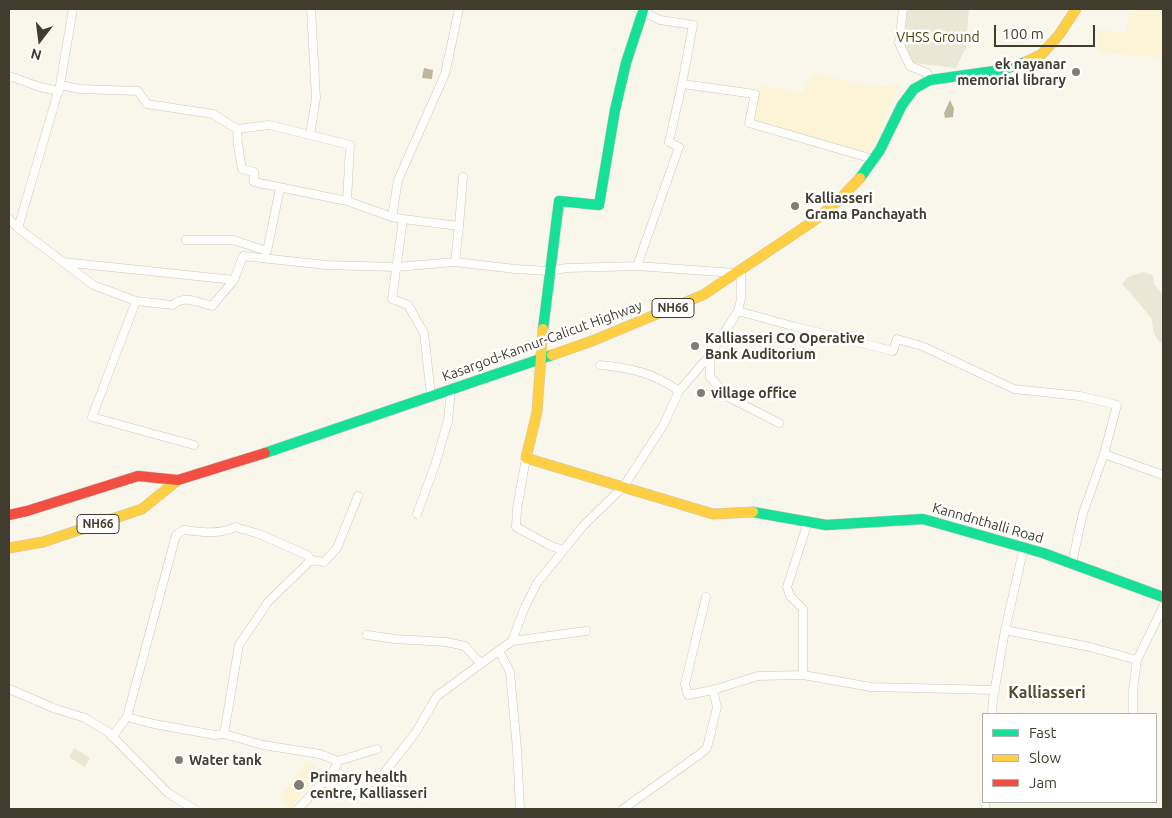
<!DOCTYPE html>
<style>
body{margin:0}
#map{position:relative;width:1172px;height:818px;overflow:hidden;background:#f9f6eb;font-family:Ubuntu,sans-serif}
canvas{display:block}
.frame{position:absolute;inset:0;border:10px solid #403d2f;pointer-events:none}
.legend{position:absolute;left:982px;top:713px;width:175px;height:90px;box-sizing:border-box;background:#fff;border:1px solid #b3b1ac;margin:0;padding:6px 9px;list-style:none;font-size:15px;color:#403d2f}
.legend li{display:flex;align-items:center;gap:10px;height:25px}
.legend b{width:25px;border:1px solid #b3b1ac}
.north{position:absolute;left:15px;top:15px;width:50px;height:50px;-webkit-text-stroke:4px #fff;paint-order:stroke;rotate:195deg;font-size:14px;font-weight:700;line-height:20px;text-align:center;color:#403d2f}
.north::after{content:'';display:block;margin:auto;width:18px;height:22px;background:#403d2f;clip-path:polygon(50% 0,100% 100%,50% 72%,0 100%)}
.scale{position:absolute;left:994px;top:25px;width:101px;height:22px;box-sizing:border-box;border:2px solid #403d2f;border-top:0;padding-left:6px;font-size:15px;line-height:18px;white-space:nowrap;color:#403d2f;-webkit-text-stroke:4px #fff;paint-order:stroke}
</style>
<div id="map">
<canvas width="1172" height="818"></canvas>
<div class="frame"></div>
<ul class="legend">
<li><b style="height:6px;background:#16e098"></b>Fast</li>
<li><b style="height:6px;background:#ffcf43"></b>Slow</li>
<li><b style="height:6px;background:#f24e42"></b>Jam</li>
</ul>
<div class="north">N</div>
<div class="scale">100 m</div>
</div>
<script>
const ctx = document.querySelector('canvas').getContext('2d');
ctx.lineJoin = 'round';
function fillPath(path, color) {
  ctx.fillStyle = color;
  ctx.fill(path, 'evenodd');
}
function stroke(path, color, width, dash) {
  ctx.strokeStyle = color;
  ctx.lineWidth = width;
  ctx.lineCap = dash ? 'butt' : 'round';
  ctx.setLineDash(dash || []);
  ctx.stroke(path);
}
function write(font, color, halo, rows, align = 'center') {
  ctx.font = font + ' Ubuntu,sans-serif';
  ctx.lineWidth = 5;
  ctx.setLineDash([]);
  ctx.textBaseline = 'middle';
  ctx.strokeStyle = halo;
  ctx.fillStyle = color;
  for (const [text, x, y, turn = 0] of rows) {
    ctx.save();
    ctx.translate(x, y);
    ctx.rotate((+turn || 0) * Math.PI / 180);
    ctx.textAlign = isNaN(turn) ? turn : align;
    if (halo) ctx.strokeText(text, 0, 0);
    ctx.fillText(text, 0, 0);
    ctx.restore();
  }
}
fillPath(new Path2D(`
 M1130,9H1163V58L1098,52V30L1126,32Z
 M813,73L867,85L898,87L870,153L751,121L758,85L796,92H803Z
 M307,760L321,770L291,809L278,800Z`), '#fbf4d7');
fillPath(new Path2D(`
 M906,9H969L966,47L956,68L914,63L905,52Z
 M1143,272L1153,275L1154,284L1163,295V344C1155,340 1152,328 1152,319C1142,307 1133,295 1122,284L1128,277Z
 M74,748L90,758L85,767L69,757Z`), '#ebe7d6');
fillPath(new Path2D(`
 M424,68L433,70L432,79L422,78Z
 M950,100L954,109L953,117L945,118L944,113Z`), '#bdb79e');
const street = new Path2D(`
 M638,9L660,20L693,25L682,84L755,94L749,123L873,159
 M903,9L899,43L910,66L927,73L930,80
 M9,76L40,87L59,91
 M60,85L80,89L138,91L147,104L213,114L237,129L269,125L350,145L347,201L392,217
 M237,129L238,145L242,169L254,172V182L347,201
 M310,135L316,98L311,9
 M9,219L18,228L60,85L73,9
 M403,219L459,226L455,262L515,269L549,271L567,268L637,266L735,273
 M459,226L463,177
 M18,228L63,262L234,280L243,256L326,265L396,267L455,262
 M186,240H233L267,251L280,188
 M63,262L93,285L136,301
 M637,266L679,147L669,142L682,84
 M738,311L796,327L893,351L897,339L922,346L1014,389L1080,396L1117,405L1104,454L1163,475
 M710,355V377L728,397L779,423
 M600,365C631,368 654,373 679,391
 M431,395L424,333L408,305L392,299L403,219L392,217L398,180L445,74L459,9
 M194,445L92,417L136,301L173,305C184,294 199,303 212,306L234,280
 M526,458L517,509L516,527L551,546L563,550
 M417,514L435,465L448,421L451,389
 M1072,563L1083,513L1104,454
 M706,597L685,684L688,695L713,690L758,676L803,675L871,687L995,690
 M1005,630L1024,547
 M367,635L395,639L446,642L465,646L480,663
 M512,641L586,631
 M499,651L510,672L517,749L520,809
 M803,675V609L790,596L787,587L808,522
 M9,689L56,709L85,718L108,732L168,793L194,809
 M992,714L993,699L1005,630L1090,647L1137,660L1163,607
 M1133,714V691L1137,660
 M127,717L154,724L215,735L224,734L263,745L320,754L338,761L377,749
 M224,734L239,645L268,602L311,560
 M112,737L127,717L176,535L184,530C201,532 219,535 235,527L259,534L307,555L311,560L324,562L337,548L358,496
 M323,782L335,768L338,761
 M985,802L986,809
 M298,809L323,782L346,787L378,781L416,732L437,696L512,641L524,609L537,583L582,527L624,486L664,424L679,391L710,355L738,311L741,299V270
 M623,809L700,754L707,748L717,707L713,690`);
const fast = new Path2D(`
 M860,178L880,150L902,105L914,89L930,80L1002,70L1026,62
 M543,329L559,201L599,205L615,110L626,63L643,11
 M265,453L552,355
 M753,512L826,525L923,519L1043,553L1163,597`);
const slow = new Path2D(`
 M1026,62L1042,54L1059,35L1076,9
 M543,329L537,412L526,458L713,514L753,512
 M552,355L592,341L703,295L812,222L837,202L860,178
 M9,548L43,542L142,509L178,480`);
const jam = new Path2D(`
 M9,515L27,511L138,476L178,480L265,453`);
stroke(street, '#cbc9bd', 9);
stroke(fast, '#cbc9bd', 11);
stroke(slow, '#cbc9bd', 11);
stroke(jam, '#cbc9bd', 11);
stroke(street, '#fefefc', 8);
stroke(fast, '#16e098', 10);
stroke(slow, '#ffcf43', 10);
stroke(jam, '#f24e42', 10);
for (const [x, y, r, color] of [
 [1076,72,5,"#817e71"],
 [795,206,5,"#817e71"],
 [695,346,5,"#817e71"],
 [701,393,5,"#817e71"],
 [179,760,5,"#817e71"],
 [299,785,6,"#817e71"]
]) {
  const dot = new Path2D();
  dot.arc(x, y, r, 0, 2 * Math.PI);
  ctx.fillStyle = color;
  ctx.fill(dot);
  stroke(dot, '#fff', 2);
}
for (const [x, y, w] of [
 [673,308,42],
 [98,524,42]
]) {
  const box = new Path2D();
  box.roundRect(x - w / 2, y - 9.5, w, 19, 4);
  ctx.fillStyle = '#fff';
  ctx.fill(box);
  stroke(box, '#403d2f', 1);
}
write('bold 12px', '#403d2f', null, [
 ["NH66",673,308],
 ["NH66",98,524]
]);
write('14px', '#4e4207', '#fff', [
 ["VHSS Ground",938,37]
]);
write('bold 14px', '#403d2f', '#fff', [
 ["ek nayanar",1066,64,"right"],
 ["memorial library",1066,80,"right"],
 ["Kalliasseri",805,198],
 ["Grama Panchayath",805,214],
 ["Kalliasseri CO Operative",705,338],
 ["Bank Auditorium",705,354],
 ["village office",711,393],
 ["Water tank",189,760],
 ["Primary health",310,777],
 ["centre, Kalliasseri",310,793]
], 'left');
write('14px', '#403d2f', '#fff', [
 ["Kasargod-Kannur-Calicut Highway",542,341,-20],
 ["Kanndnthalli Road",988,523,16]
]);
write('bold 16px', '#524b2c', '#fff', [
 ["Kalliasseri",1047,693]
]);
</script>
